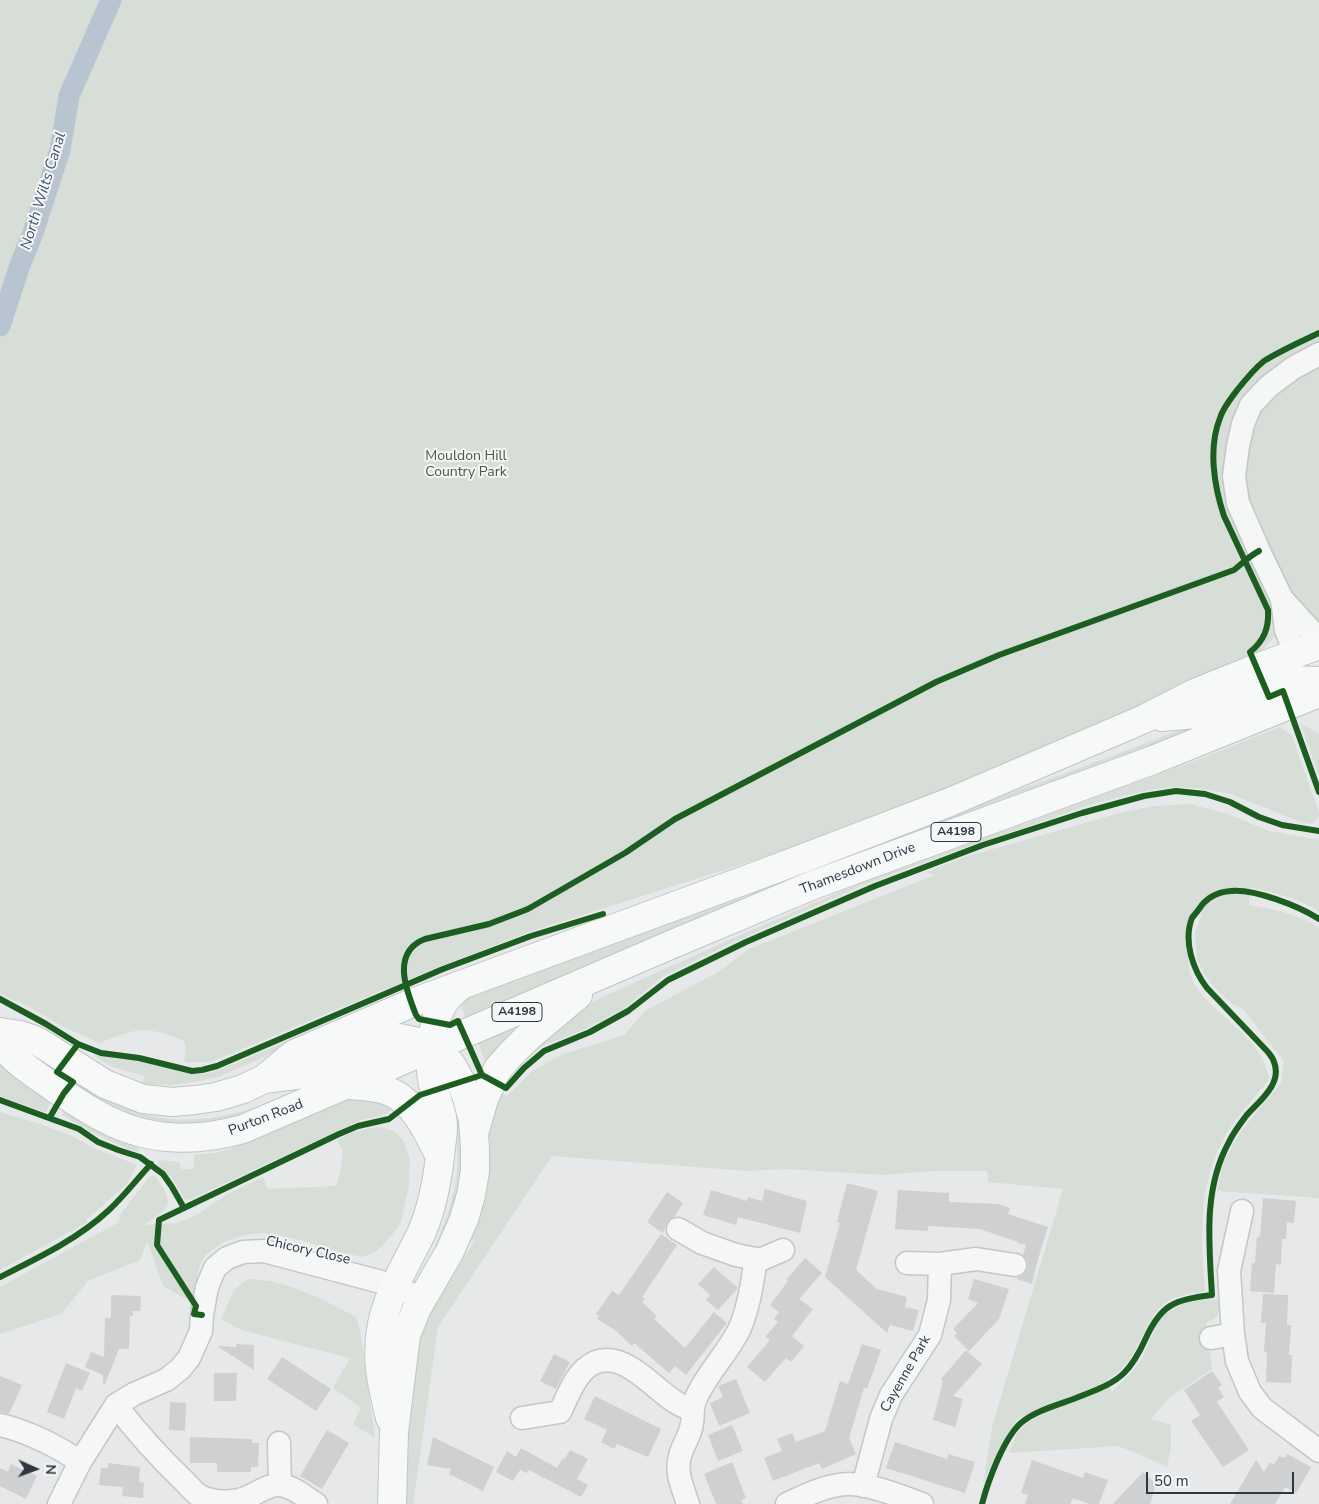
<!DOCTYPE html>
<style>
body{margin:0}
#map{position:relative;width:1319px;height:1504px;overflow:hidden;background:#e6e8ea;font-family:"Nunito Sans",sans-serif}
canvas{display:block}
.north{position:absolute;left:10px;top:1444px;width:50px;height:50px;-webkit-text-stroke:4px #f4f6f8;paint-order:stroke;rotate:92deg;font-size:14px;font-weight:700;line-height:20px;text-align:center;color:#2e3641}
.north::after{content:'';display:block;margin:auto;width:18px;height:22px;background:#2e3641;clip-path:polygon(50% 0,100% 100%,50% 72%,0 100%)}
.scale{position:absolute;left:1146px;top:1472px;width:148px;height:22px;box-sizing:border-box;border:2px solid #2e3641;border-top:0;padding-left:6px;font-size:15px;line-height:18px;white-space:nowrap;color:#2e3641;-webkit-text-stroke:4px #f4f6f8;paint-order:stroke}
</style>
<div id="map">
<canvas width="1319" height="1504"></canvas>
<div class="north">N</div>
<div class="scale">50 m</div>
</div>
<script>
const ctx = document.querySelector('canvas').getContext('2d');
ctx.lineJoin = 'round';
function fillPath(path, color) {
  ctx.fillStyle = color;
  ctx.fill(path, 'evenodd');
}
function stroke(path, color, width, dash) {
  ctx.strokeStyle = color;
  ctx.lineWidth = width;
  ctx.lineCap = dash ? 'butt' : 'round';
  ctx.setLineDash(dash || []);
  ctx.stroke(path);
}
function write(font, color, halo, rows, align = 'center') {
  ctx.font = font + ' "Nunito Sans",sans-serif';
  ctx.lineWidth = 4;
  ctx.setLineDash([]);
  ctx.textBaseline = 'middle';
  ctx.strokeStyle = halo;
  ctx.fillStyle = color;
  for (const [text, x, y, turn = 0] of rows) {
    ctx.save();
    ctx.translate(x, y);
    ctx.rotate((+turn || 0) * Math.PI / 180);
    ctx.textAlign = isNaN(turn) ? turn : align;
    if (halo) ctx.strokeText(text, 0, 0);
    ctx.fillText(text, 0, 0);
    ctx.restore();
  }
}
fillPath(new Path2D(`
 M0,0H1319V626L1275,636L1253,661L862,826L529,932L443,965L211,1062H184L186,1050L184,1041C146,1025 137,1028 100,1043L66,1028L22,1003L0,994Z
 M1259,699L1262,706L467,1022L460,1003L470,994L755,892L896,835L1120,753Z
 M1300,723L1319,734V776Z
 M1280,727L1292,736L1319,813V816L1313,824L1300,822L1231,794L1197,788L1172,787L1144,791L1096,803L950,853L866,884L725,946L662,977L626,1007L588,1028L542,1046L507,1079L510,1064L583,1006L731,939L876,876L1012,828L1197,760Z
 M1190,804L1228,814L1269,831L1319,840V911C1297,898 1275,893 1250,887L1249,905L1280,911L1306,920L1319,928V1198L1217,1191L1223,1164L1237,1137L1245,1126L1281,1083L1284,1061L1243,1009L1234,1005L1215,988L1204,974L1197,958L1195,932L1202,916L1199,903C1188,924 1187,930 1189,954C1189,961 1188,971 1191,977C1208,1015 1264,1035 1269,1080C1255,1097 1240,1113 1228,1131C1197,1181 1201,1236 1205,1291C1195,1293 1184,1294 1174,1298C1148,1309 1143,1341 1128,1362C1122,1369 1114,1375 1107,1380L1112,1392C1121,1383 1131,1374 1139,1363C1152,1344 1152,1318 1176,1307C1189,1300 1207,1300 1221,1299C1221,1313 1219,1317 1206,1323L1212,1369L1169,1398L1151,1419L1171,1425V1447L1167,1467L1139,1454L1118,1446L1009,1453C1012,1446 1014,1438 1018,1432C1033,1413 1076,1402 1098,1393L1092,1389L1069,1397L1018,1419L1006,1436L1001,1449L992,1464L983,1483L992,1427L1063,1189L988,1182L987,1171H933L882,1175L786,1169L748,1171L552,1156L438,1327L413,1504H401L414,1349L437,1300L475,1241H470L487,1185L488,1122L499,1093L507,1096L532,1071L561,1055L624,1035L645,1011L718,972L749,949L935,875L926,872L965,857L1120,813L1153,806Z
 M401,992L403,997L220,1076C195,1083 170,1087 143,1084L144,1076L110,1066L94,1056L96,1054L115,1059L142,1060L194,1074H203L212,1072L231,1065Z
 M530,1016L488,1070L477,1040Z
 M385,1051L258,1112L208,1124H169L149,1121L111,1108L77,1089L82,1084C96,1092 110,1102 126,1108C171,1126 212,1121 258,1107Z
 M0,1065L49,1098L51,1102L47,1110L44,1112L0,1096Z
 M361,1099H371L393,1108C386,1117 374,1117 363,1119L189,1200L184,1199L172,1178L158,1165L159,1160L179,1162L181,1169H194V1155L214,1153L230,1149L327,1108L349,1100Z
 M457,1106C464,1142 466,1180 454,1215C451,1227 442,1238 435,1249V1246C457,1195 464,1163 451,1108Z
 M66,1109C89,1126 113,1138 139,1148V1150L138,1152C109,1142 88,1130 62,1115Z
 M0,1112L40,1124L72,1136L95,1149L135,1164L136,1167L127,1184L87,1219L86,1223L0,1270Z
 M382,1127L395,1132L403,1140L410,1159L409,1186L400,1225L386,1242L375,1252L363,1257L338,1252L301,1240L265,1233L250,1234L235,1238L224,1242L205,1255L200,1265L191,1302L163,1286L147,1241L140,1260L88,1281L61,1314L0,1334V1287L119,1222L120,1215L150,1176L154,1175C159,1182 173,1199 166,1208C161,1215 150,1219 144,1225L175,1223L185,1220L198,1214L226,1195L263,1177L268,1189L336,1186L340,1173L343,1151L337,1140C351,1132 366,1128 382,1127Z
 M248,1279C287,1280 322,1299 356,1317L360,1330L375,1438L353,1424L361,1408L333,1388L350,1358L241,1330L221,1319L234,1290Z`), '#d7ddd7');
stroke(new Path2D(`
 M0,326L20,265L33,233L60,150L69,96L111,0`), '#b8c5d1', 21);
fillPath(new Path2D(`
 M847,1183L878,1191L856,1270L877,1289L907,1297L905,1307L919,1310L913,1331L890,1325L887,1333L825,1277L840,1223L837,1222Z
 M765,1189L807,1201L800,1233L738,1217L736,1225L703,1215L711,1190L747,1201L748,1197L762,1201Z
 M898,1190L949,1193V1202L999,1204L1010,1208L1008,1214L1048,1227L1036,1266L1032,1284L1017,1279V1278L1025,1274L1028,1267L1027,1260L1023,1255L1026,1245L1017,1243L1018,1242L980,1229L928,1226V1231L895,1229Z
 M667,1192L683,1203L674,1217L667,1222L663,1233L647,1222Z
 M1263,1198L1296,1201L1294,1223L1287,1222L1286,1239H1282L1281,1265L1276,1264L1274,1293L1250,1291L1252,1263H1255L1257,1237H1260Z
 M661,1234L677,1245L642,1297L645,1299L642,1302L657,1316L654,1319L685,1348L714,1312L727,1323L686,1375L675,1366L669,1373L634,1343L632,1346L615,1330L597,1319L599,1316L596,1314L612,1291L619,1295Z
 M805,1258L822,1273L799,1299L813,1309L792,1336L804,1346L791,1362L786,1358L765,1382L747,1367L770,1340L765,1337L778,1322L774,1319L779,1312L770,1305L788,1281L786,1280Z
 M714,1267L738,1288L718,1310L706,1300L710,1295L698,1284Z
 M974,1279L1009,1289L999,1319L969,1351L954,1336L957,1333L953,1329L978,1303L968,1299Z
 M1263,1294L1288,1295L1287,1325H1291L1289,1355H1292L1291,1383L1266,1382L1267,1352H1264L1266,1323H1261Z
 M111,1295L141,1296L140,1311H133V1316H130L129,1349H119L105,1384H103V1375L85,1367L91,1352L104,1357L105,1318H111Z
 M236,1344L254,1345V1370L217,1346L237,1347Z
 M862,1344L881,1350L867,1389L864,1388L849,1438L856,1454L822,1469L819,1463L773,1481L764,1458L782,1451L777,1439L792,1433L796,1442L825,1431L840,1381L848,1384Z
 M966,1350L982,1364L953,1396L963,1399L955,1427L933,1420L943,1381L941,1379Z
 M554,1354L570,1362L556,1389L540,1381Z
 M282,1357L331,1389L316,1411L267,1379Z
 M66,1363L90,1373L82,1391L76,1388L64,1419L47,1412Z
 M1212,1371L1222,1385L1218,1388L1224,1397L1217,1402L1249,1450L1223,1467L1191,1421L1200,1415L1184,1390Z
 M214,1373H237L236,1401H214Z
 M0,1376L22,1385L9,1414L0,1412Z
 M736,1379L750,1413L719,1426L710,1403L723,1397L718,1386Z
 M595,1396L661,1429L648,1457L617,1444L614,1449L601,1442L607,1430L584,1419Z
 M170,1402L186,1403L185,1431L169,1430Z
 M732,1425L743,1451L718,1461L708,1435Z
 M327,1430L349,1443L322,1489L300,1476Z
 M190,1437L252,1439V1443H259L258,1467H251V1472H217V1463H190Z
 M433,1437L494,1467L483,1491L449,1474L451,1469L427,1465Z
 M895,1442L947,1459L948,1454L975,1462L965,1493L886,1468Z
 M521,1448L557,1468L563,1458L565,1459L570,1450L588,1459L577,1479L588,1485L581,1497L529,1470L527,1473L520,1470L513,1481L496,1472L507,1451L516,1457Z
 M1287,1454L1311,1467L1296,1493L1285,1487L1275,1504H1230L1256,1460L1264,1472L1270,1462L1274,1465L1279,1456L1285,1458Z
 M1032,1460L1083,1478L1085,1472L1108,1480L1099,1504H1089L1073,1498L1070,1504H1025L1028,1495L1021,1493Z
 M732,1462L746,1498L741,1500L743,1504H716L704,1474Z
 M108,1463L140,1467L139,1482L144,1483L143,1498L122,1496L123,1487L99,1485L101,1468H108Z
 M11,1464L37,1476L26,1499L0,1486V1468L8,1472Z
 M1143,1472L1156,1484L1150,1504H1113Z`), '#ced0d2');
const minor = new Path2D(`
 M1319,354L1293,368L1269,386L1251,405L1243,424L1238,446L1234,476L1238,503L1259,551L1282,599L1312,632L1319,643
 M1282,599L1286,630L1295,654
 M1242,1211L1229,1271L1233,1334L1237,1361L1250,1392L1262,1408L1319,1451
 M678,1229L702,1243L736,1255L756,1259H762L783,1250
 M940,1264L976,1259L1015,1265
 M1211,1338L1233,1334
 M116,1405C137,1433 160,1458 185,1482C190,1487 196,1495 202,1497C216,1503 237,1503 250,1496C259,1492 268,1485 279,1485C291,1485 305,1497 316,1504
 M522,1418L560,1412C567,1398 573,1380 585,1369C616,1341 650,1386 674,1401C679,1405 686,1407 691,1410
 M0,1425C26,1431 58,1446 80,1462
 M279,1443L280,1485
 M863,1486L881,1419L891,1395L930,1335L939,1300L940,1264L907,1263
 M59,1504L80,1462L116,1405L134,1394L166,1380L180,1369L189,1358L201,1331L202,1315L207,1287L215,1268L227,1258L243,1252L264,1251L381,1282L422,1298
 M688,1504C683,1488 675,1472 680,1456C682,1447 688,1439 690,1431C695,1419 690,1411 696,1398C707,1373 727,1354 739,1330C749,1308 752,1283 756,1259
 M787,1504C806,1495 828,1484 850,1484C870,1484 903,1497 922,1504`);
const major = new Path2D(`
 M1162,717L1196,714L1226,706L1265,690L1295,680L1319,681
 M0,1032L20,1035L37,1041L105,1084L143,1099L173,1102L195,1100L216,1097L243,1089L264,1079L294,1054L412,1003L775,869L950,802L1144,719L1195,693L1257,668L1319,645
 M0,1043C15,1062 36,1075 56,1089C74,1100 93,1114 112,1122C154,1142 200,1141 243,1129L668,946L813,885L1153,760L1319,693
 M264,1079L304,1074L375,1044L399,1038L418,1042L426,1045L441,1055L451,1064L461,1082L467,1098L473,1120L475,1148V1171L471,1195L464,1219L450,1251L417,1308L406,1335L394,1432L392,1504
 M349,1085C362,1086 375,1086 388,1091C415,1101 428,1133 440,1157
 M475,1130L484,1099L497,1070L511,1054L528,1037L578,995
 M390,1418C382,1385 375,1359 382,1324C388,1294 407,1262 421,1234C432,1209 437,1183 440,1156C441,1146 443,1136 443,1126C443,1113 437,1102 434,1089C428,1065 430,1026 443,1004C448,996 455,991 461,985`);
stroke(minor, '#c4c6c8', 25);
stroke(major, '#c2c5c7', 30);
stroke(minor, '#f5f6f6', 22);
stroke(major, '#f7f8f8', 28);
stroke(new Path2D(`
 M1319,333C1300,342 1282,350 1264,361C1254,369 1246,379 1238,389C1231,398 1223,408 1220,418C1208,448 1214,486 1224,516L1268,610C1269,628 1264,641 1250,652L1269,697L1283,691L1319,792
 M0,999L46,1024L78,1044L101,1053L139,1058L192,1071L202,1070L217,1066L443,969L531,936L603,914
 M482,1075L458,1021L450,1025L419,1019L416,1015C406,990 391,952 425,939L489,924L528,909L625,853L675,819L936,682L999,655L1234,570C1243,563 1249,556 1259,551
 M0,1100L79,1129L98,1142L118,1150L140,1157L163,1174L172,1187L184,1208L339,1134L358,1126L389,1119L420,1095L482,1075L506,1088L524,1068L544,1051L590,1032L628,1011L668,980L746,942L875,886L983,845L1082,813L1144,796L1176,791L1205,794L1230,802L1259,817L1282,825L1319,831
 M50,1117L64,1093L73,1082L57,1072L78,1044
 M184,1208L159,1220L157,1245L196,1306L194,1314L202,1315
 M0,1277C38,1258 78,1239 109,1210C124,1196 137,1179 151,1164
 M982,1504C988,1481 1004,1437 1022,1422C1038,1409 1062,1404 1081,1396C1096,1390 1113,1384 1124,1373C1133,1364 1140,1351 1145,1340C1161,1304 1174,1300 1212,1295C1209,1243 1203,1189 1229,1142C1233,1133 1240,1124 1246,1116C1258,1102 1283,1084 1274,1062C1273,1058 1270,1055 1268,1052L1207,988C1193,970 1183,941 1192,918C1194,915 1197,912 1199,909C1206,898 1218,892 1231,891C1255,889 1299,906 1319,919`), '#1b5e20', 6);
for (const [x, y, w] of [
 [956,832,50],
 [517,1012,50]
]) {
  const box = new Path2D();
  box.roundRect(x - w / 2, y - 9.5, w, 19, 4);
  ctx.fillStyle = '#f4f6f8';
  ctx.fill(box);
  stroke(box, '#2e3641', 1);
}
write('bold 12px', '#2e3641', null, [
 ["A4198",956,832],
 ["A4198",517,1012]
]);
write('14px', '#445c3d', '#f4f6f8', [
 ["Mouldon Hill",466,457],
 ["Country Park",466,473]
]);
write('14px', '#2e3641', '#f4f6f8', [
 ["Thamesdown Drive",858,869,-21],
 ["Purton Road",266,1118,-21],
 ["Chicory Close",308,1251,13],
 ["Cayenne Park",906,1374,-60]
]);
write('italic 15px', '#3c5671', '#f4f6f8', [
 ["North Wilts Canal",44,191,-73]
]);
</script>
